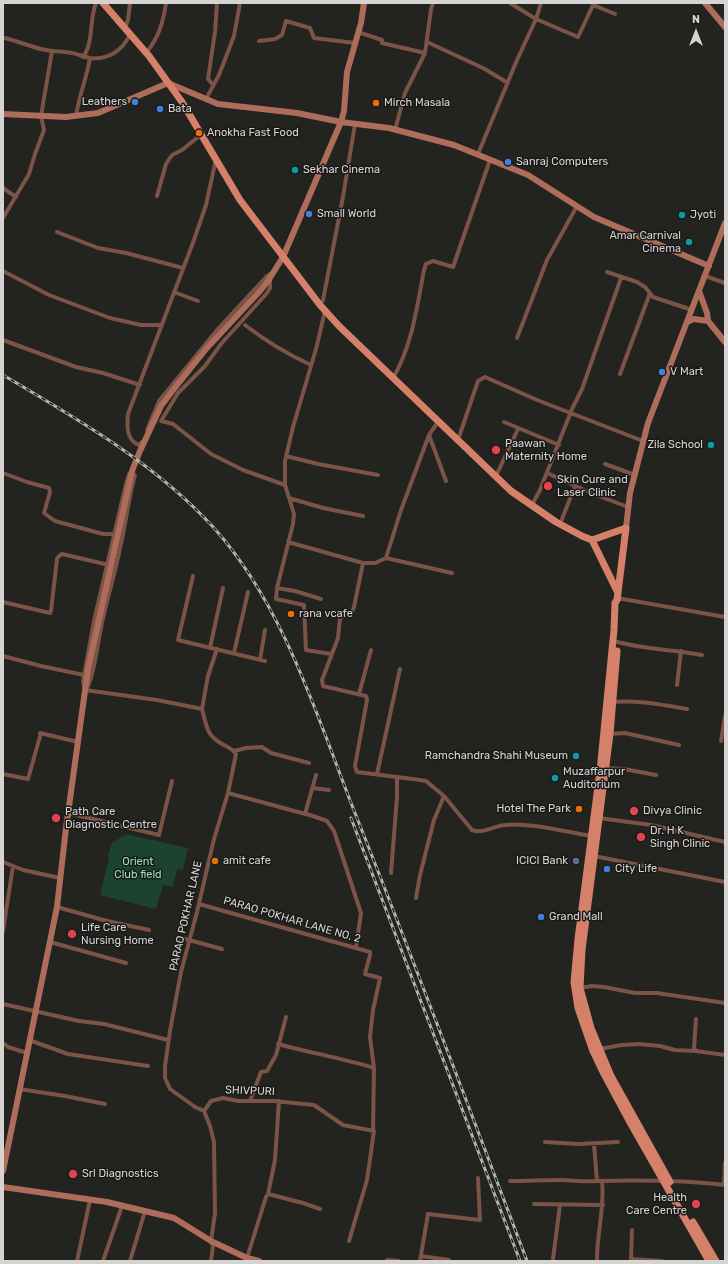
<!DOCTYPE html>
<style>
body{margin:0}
#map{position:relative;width:728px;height:1264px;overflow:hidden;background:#232320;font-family:Rubik,sans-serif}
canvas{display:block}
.frame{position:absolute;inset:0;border:4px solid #d5d4d3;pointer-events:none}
.north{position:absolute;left:676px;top:12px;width:40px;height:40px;-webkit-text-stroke:3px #1a1917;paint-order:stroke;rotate:0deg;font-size:11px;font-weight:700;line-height:16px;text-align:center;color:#d5d4d3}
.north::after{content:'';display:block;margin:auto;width:14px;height:18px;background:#d5d4d3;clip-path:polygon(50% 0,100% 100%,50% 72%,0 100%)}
</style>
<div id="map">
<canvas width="728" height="1264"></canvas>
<div class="frame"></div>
<div class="north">N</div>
</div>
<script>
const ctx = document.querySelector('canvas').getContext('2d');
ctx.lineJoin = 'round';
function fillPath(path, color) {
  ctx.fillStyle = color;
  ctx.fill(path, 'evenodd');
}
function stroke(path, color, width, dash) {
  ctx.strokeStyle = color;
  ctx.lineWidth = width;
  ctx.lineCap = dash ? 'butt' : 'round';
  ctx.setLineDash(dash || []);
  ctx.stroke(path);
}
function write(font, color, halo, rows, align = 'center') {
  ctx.font = font + ' Rubik,sans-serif';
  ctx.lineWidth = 3;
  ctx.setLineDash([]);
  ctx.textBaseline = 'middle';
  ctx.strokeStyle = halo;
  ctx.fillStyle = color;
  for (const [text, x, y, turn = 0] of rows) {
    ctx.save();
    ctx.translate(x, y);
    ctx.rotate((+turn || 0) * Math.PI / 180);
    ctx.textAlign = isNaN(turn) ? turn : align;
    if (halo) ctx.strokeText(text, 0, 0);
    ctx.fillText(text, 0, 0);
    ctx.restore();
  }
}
fillPath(new Path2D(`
 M125,835H130L188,848L183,870L177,869L173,887L163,885L156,909L100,895L109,859L108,854L112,843Z`), '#1b4330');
stroke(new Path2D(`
 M510,3L536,19L578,37L594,3
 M593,5L615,14
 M125,28L128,20L130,3
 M358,32L382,40V43L425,53
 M5,38C17,41 29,46 41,49C52,52 62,51 72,53C78,54 84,57 90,58C109,60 123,50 130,34
 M259,41L275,39L282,35L286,21L310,28L314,38L355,43
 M427,42L483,68L508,83
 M146,53C159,37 163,23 166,3
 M83,57C94,42 89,20 96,3
 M213,85L208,79L215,32L217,3
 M206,99L219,75L234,36L240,3
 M76,116C79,96 87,77 90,58
 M395,130L405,93L425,53L431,9L433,3
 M478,154L517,60L536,19L541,3
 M3,188L16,197
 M157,196L166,164L172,155L182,150L202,134
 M3,218L29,174L35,154L44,130L41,116L52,51
 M57,232L98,248L126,253L183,268
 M3,271L49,295L110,318L141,325H162
 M607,272L637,282L645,287L653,297L692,310
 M705,276L725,283
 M270,278V288L267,293L221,344L205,366L178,393L161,421L173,424L211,454L243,470L285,485
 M174,292L198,301
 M320,305L323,300L343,197L355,124
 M325,311L316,349L293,427L285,461V485L294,514L293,524L277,588L276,599L304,605L306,650L331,654
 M245,325C267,342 287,354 311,365
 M517,338L547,260L577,206
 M3,340L76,367L103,373L140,385
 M620,374L650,293
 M393,378C412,346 417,307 424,270L426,264L433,261L453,267L490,160
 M504,422L559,445
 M147,430L159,401L218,329L267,276L272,273
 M429,435L446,481
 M458,440L478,381L485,377L537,400L643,441
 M142,442L139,445C126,440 127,426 128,414L194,240L206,205L216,159
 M286,456L318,464L378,475
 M605,464L635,475
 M3,473L27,482L49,488L50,492L44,513L55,521L103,534H116
 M547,473L591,493L628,507
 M129,474L135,475C128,499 126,524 120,548C115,575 106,601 101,628C98,640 93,684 85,690L83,681L94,621L126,484Z
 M496,476L518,429
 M289,498L323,508L363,516
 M532,505L540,490L572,409L582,389L621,278
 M560,524L575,486
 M288,542L363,563H375L386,558L401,510L429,435L438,422
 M386,558L452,573
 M363,563L354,607L352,612L340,618L338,638L322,680L323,686L366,696L367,700L355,766L357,772L413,779L426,781L444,796L472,830C484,834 493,826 505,825C528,822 566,832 591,836
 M193,576L178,640L265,661
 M277,588L295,591L321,599
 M617,598L725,617
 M3,602L50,613L51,611L57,559L59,556L62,554L109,565
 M617,642C645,649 674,650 702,655
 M210,648L223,588
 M234,653L248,592
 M3,656L41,666L84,675
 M260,660L265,630
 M677,685L681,651
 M85,690L157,700L202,709C205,719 206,732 215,739C221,745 232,747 236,754L228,793L214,839L197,912L181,972L170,1031L165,1066V1078L170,1089L195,1107L204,1111L210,1126L214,1142L215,1213L211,1241L213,1246L211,1261
 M359,694L371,650
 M613,702C637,700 663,705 687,709
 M202,709L208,676L217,649
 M40,733L78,742
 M610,734L625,733L679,745
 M721,741L725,716
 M234,751L246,748L262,747L271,753L309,763
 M605,768L624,769L656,775
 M3,774L28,779L41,733
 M377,774L400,669
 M312,788L329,790
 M228,793L313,816L327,821L334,831L361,913L356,948
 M68,813L159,835L172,781
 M305,814L316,775
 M599,818L651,825L725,842
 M594,856L725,882
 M3,862L23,870L60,878
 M391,873L397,797V777
 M416,898L420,875L434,820L444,796
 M199,904L370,952V955L365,974L380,978L373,1010L370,1037L374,1068L373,1131
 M57,907L107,921L149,930
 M3,931L13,866
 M178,937L222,949
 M50,942L126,963
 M580,988L592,986L604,987L635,993H657L725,1003
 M3,1004L79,1021L104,1024L168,1040
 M696,1019L694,1048L696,1051L725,1055
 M29,1040L68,1054L148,1066
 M3,1043L8,1047L27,1053
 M278,1044C310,1053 342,1058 374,1068
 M599,1049L622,1045L639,1044L660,1046L675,1050L696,1051
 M19,1089L65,1096L105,1104
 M250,1101L261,1072L267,1071L276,1055L286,1017
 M204,1111L211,1101L223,1098L238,1101H274L314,1105L343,1125L374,1131L367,1180L349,1241
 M545,1142L578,1144L618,1142
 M594,1144L597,1181
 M510,1181C527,1181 543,1180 560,1180C572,1180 584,1182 596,1181C639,1180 682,1180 725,1185
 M724,1185L725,1163
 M268,1194L303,1203L320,1209
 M534,1204L603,1205
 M632,1230L631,1259L662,1261
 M421,1256L449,1260
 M247,1258L266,1197L268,1194L275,1160L279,1101
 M553,1259L560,1205
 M597,1259C597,1232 605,1207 602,1181
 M77,1261L90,1200
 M103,1261L122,1206
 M130,1261L145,1211
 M387,1261V1260L399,1261
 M420,1261L428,1214L480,1220L478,1178`), '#7c5347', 4);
stroke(new Path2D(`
 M705,3L725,27
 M3,114L66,117L98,113L168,83L218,104L297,113L341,122L389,128L454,145L528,175L594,217L709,266
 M699,291L707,313L708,321L725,342
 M687,322L694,319L708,321
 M626,528L630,493L648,423L725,223
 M3,1171L57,907L66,828L88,669L132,471L140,451L161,406L174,389L206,349L260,291L268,281L283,257L341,122L344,111L347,72L361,23L364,3
 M3,1187L107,1202L174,1218L211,1241L247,1258L259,1261`), '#ae6d5a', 6);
stroke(new Path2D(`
 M103,3L149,56L182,102L240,200L320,305L339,326L511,491L556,522L582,536L592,540L626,528L617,600L615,603L614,630L600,771L578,939L574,982L578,1008L593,1051L603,1072L631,1124L709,1261
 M592,540L618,593
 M617,651L610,734L582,950L580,988L591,1028L611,1076L670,1182
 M693,1222L716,1261`), '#d58169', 7);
const rail = new Path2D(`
 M3,375C77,419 155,463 214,528C283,605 316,713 353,808C413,958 470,1110 527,1261
 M351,818L520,1261`);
stroke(rail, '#b2b2b0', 3);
stroke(rail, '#1a1917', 1.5, [4.5]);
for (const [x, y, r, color] of [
 [135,102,4,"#3f7fe0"],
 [376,103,4,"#e8710a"],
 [160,109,4,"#3f7fe0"],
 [199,133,4,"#e8710a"],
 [508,162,4,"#3f7fe0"],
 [295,170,4,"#0f9aa8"],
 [309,214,4,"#3f7fe0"],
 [682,215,4,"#0f9aa8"],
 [689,242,4,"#0f9aa8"],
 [662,372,4,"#3f7fe0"],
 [711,445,4,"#0f9aa8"],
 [496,450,5,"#e0444e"],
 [548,486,5,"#e0444e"],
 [291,614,4,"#e8710a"],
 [576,756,4,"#0f9aa8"],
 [555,778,4,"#0f9aa8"],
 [579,809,4,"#e8710a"],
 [634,811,5,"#e0444e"],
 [56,818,5,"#e0444e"],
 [641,837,5,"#e0444e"],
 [215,861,4,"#e8710a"],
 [576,861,4,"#5c6f8a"],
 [607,869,4,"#3f7fe0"],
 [541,917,4,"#3f7fe0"],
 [72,934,5,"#e0444e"],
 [73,1174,5,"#e0444e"],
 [696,1204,5,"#e0444e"]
]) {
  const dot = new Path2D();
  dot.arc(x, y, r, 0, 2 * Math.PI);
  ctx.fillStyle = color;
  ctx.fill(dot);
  stroke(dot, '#1a1917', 1.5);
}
write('11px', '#d5d4d3', '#1a1917', [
 ["Leathers",127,102,"right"],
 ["Mirch Masala",384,103],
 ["Bata",168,109],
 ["Anokha Fast Food",207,133],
 ["Sanraj Computers",516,162],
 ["Sekhar Cinema",303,170],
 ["Small World",317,214],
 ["Jyoti",690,215],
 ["Amar Carnival",681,236,"right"],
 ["Cinema",681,249,"right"],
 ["V Mart",670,372],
 ["Paawan",505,444],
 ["Maternity Home",505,457],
 ["Zila School",703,445,"right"],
 ["Skin Cure and",557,480],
 ["Laser Clinic",557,493],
 ["rana vcafe",299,614],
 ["Ramchandra Shahi Museum",568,756,"right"],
 ["Muzaffarpur",563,772],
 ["Auditorium",563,785],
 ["Hotel The Park",571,809,"right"],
 ["Divya Clinic",643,811],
 ["Path Care",65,812],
 ["Diagnostic Centre",65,825],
 ["Dr. H K",650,831],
 ["Singh Clinic",650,844],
 ["amit cafe",223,861],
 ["ICICI Bank",568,861,"right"],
 ["City Life",615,869],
 ["Grand Mall",549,917],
 ["Life Care",81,928],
 ["Nursing Home",81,941],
 ["Srl Diagnostics",82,1174],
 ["Health",687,1198,"right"],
 ["Care Centre",687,1211,"right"]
], 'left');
write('11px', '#91e2b7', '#1a1917', [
 ["Orient",138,862],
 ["Club field",138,875]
]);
write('11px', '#d5d4d3', '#1a1917', [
 ["PARAO POKHAR LANE",186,916,-77],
 ["PARAO POKHAR LANE NO. 2",292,920,16],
 ["SHIVPURI",250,1091,2]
]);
</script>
